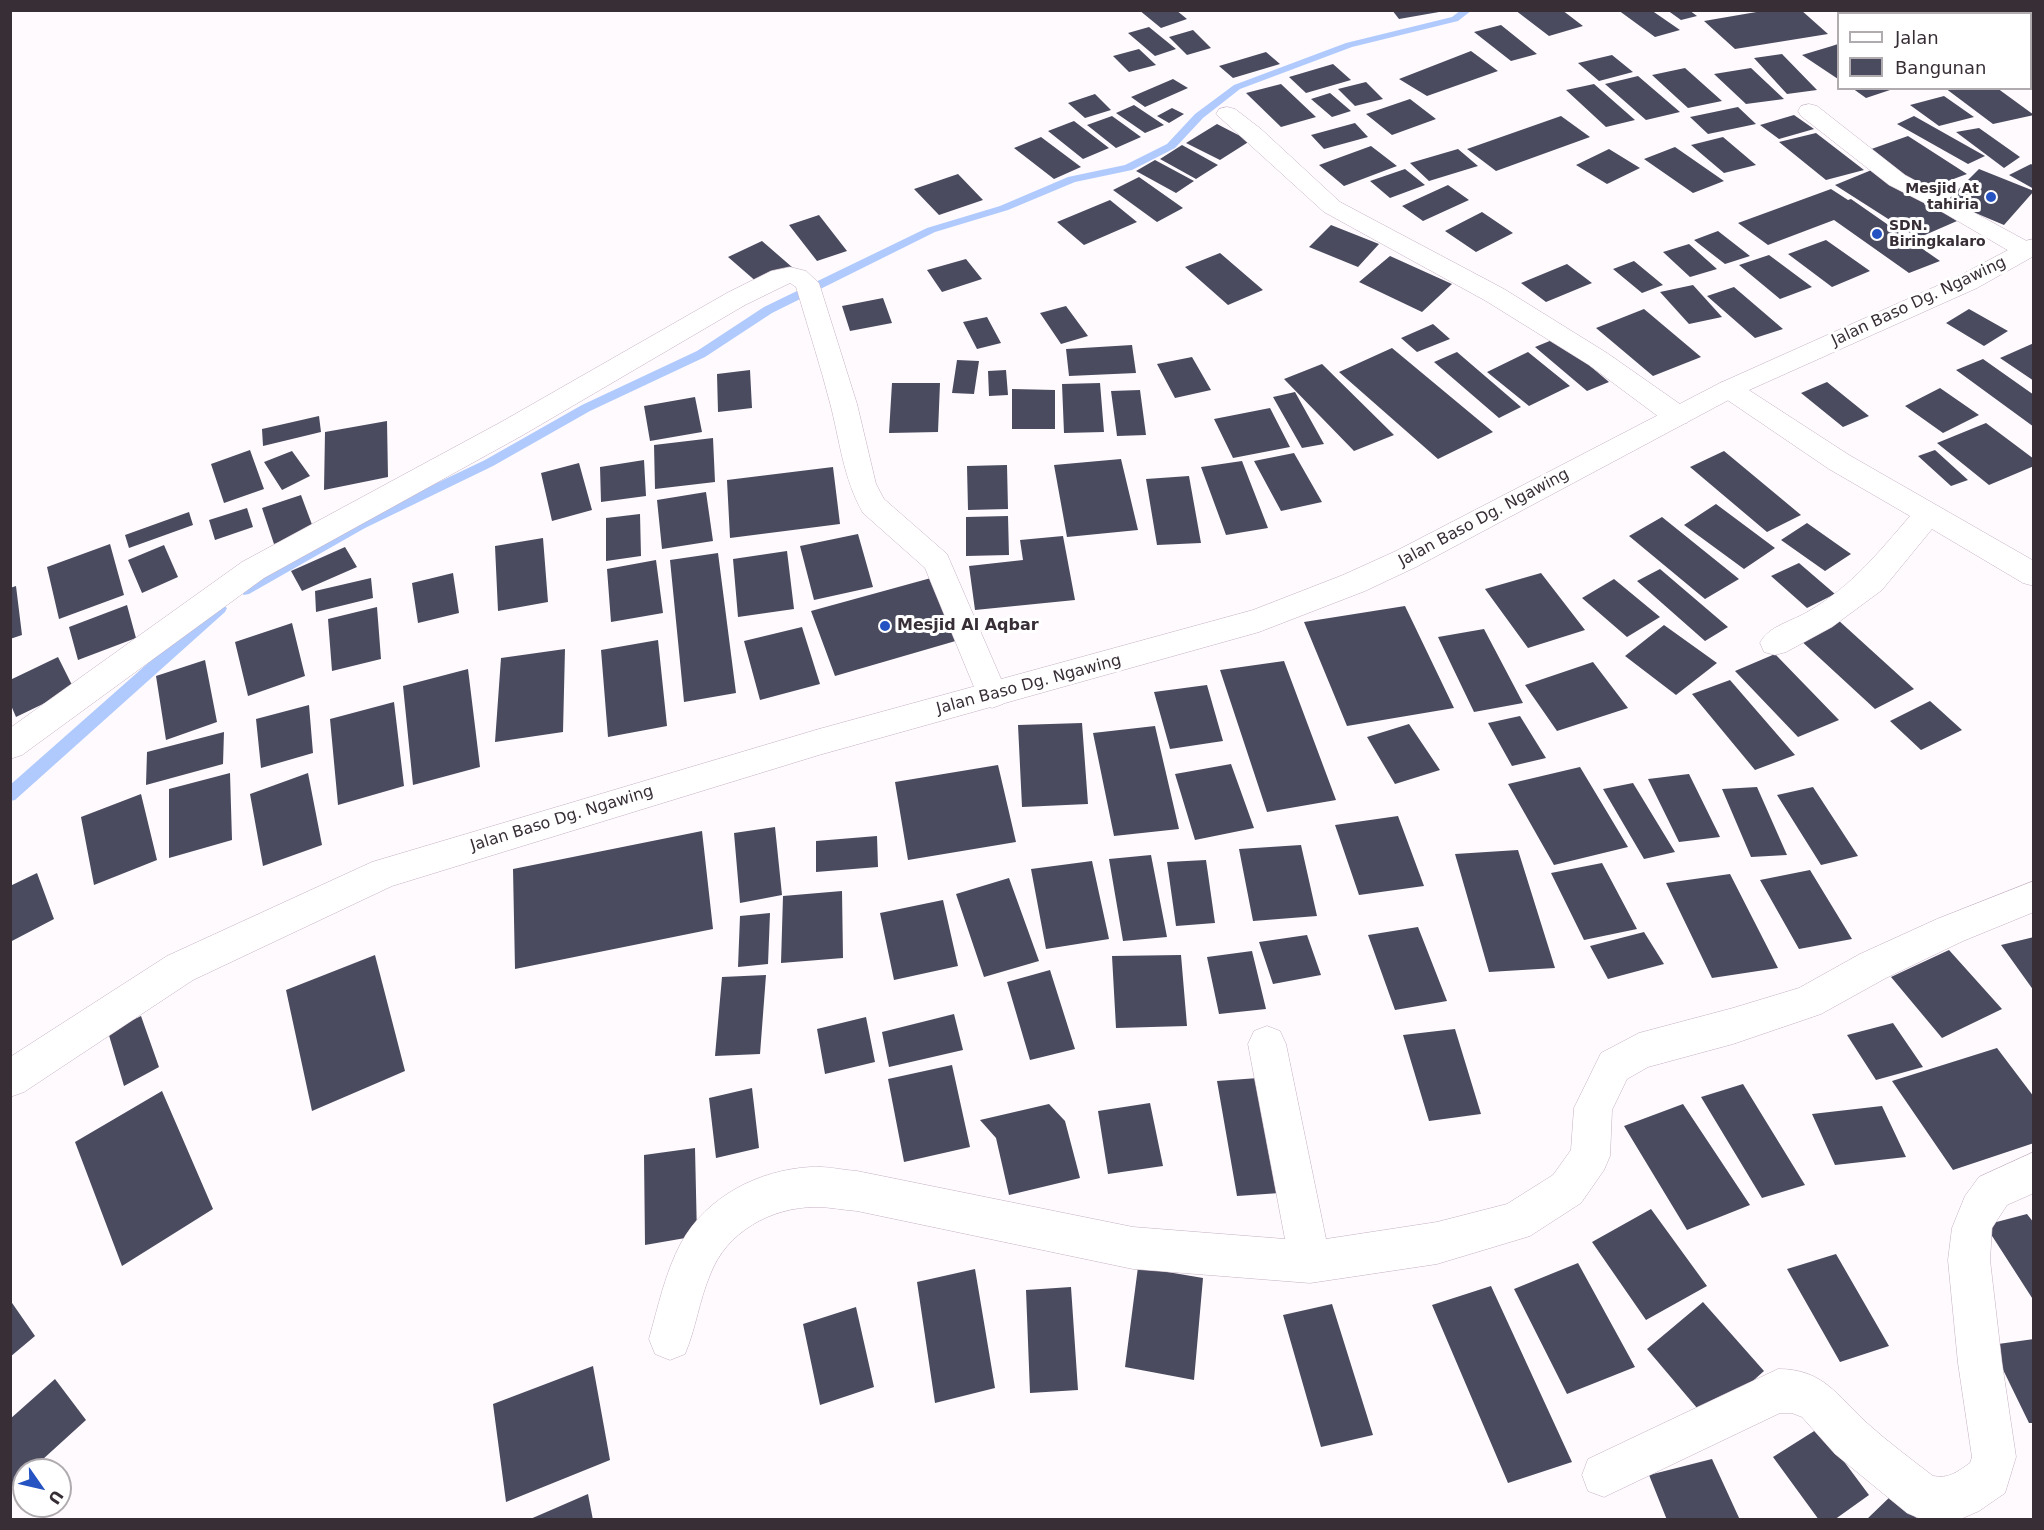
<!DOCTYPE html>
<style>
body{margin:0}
#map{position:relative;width:2044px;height:1530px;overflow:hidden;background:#fefafe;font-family:"DejaVu Sans",sans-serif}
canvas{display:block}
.frame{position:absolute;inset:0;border:12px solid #372e36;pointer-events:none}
.legend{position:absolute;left:1837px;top:12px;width:195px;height:78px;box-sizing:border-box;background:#fff;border:2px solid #afabaf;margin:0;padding:8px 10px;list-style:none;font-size:18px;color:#372e36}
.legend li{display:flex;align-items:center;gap:12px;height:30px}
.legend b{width:30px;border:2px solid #afabaf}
.north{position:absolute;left:12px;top:1458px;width:60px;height:60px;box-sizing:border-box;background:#fff;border:2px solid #afabaf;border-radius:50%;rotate:124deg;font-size:16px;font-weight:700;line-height:24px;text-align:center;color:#372e36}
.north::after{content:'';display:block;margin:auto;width:21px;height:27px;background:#2554c2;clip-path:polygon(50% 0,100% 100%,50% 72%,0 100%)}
</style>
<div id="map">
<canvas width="2044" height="1530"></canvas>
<div class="frame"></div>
<ul class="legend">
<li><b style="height:8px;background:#fff"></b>Jalan</li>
<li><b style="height:16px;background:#4b4b60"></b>Bangunan</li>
</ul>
<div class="north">U</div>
</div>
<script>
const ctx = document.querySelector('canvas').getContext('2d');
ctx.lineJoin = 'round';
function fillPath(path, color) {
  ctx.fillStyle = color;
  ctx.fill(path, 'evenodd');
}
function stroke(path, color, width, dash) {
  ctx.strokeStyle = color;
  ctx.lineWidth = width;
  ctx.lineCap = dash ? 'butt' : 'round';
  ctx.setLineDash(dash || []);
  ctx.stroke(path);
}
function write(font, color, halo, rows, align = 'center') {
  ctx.font = font + ' "DejaVu Sans",sans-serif';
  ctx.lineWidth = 6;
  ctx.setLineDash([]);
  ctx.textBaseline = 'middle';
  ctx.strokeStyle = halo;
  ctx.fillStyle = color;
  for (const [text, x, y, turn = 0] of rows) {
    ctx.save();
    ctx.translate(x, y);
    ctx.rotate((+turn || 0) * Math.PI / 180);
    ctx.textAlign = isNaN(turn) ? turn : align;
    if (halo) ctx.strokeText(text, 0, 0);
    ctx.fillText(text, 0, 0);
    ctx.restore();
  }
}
fillPath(new Path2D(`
 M1461,10H1472L1458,21L1352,47L1240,89L1203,118L1175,148L1132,170L1075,182L1008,210L935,232L772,313L705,357L590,411L493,466L365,528L249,594L244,595L237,590L239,586L355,522L485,460L582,405L697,351L764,307L927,228L1000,206L1068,177L1125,165L1167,144L1195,114L1234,85L1346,43L1452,17Z
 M220,603L227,608L225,612L15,800L10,801V785L215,604Z`), '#b0cafd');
fillPath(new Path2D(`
 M1139,10H1176L1187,19L1161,28Z
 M1392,10H1439V12L1399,19Z
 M1515,10H1562L1583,26L1549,36Z
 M1618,10H1651L1680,30L1655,37Z
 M1667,10H1689L1697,16L1681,20Z
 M1768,10H1801L1828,34L1735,49L1704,21Z
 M1959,10H1997L2003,14H1964Z
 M1501,25L1537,54L1511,61L1474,32Z
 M1149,27L1176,49L1155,56L1128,33Z
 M1193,30L1211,48L1187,55L1169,37Z
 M1838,44V79L1802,55L1832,46Z
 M1139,49L1156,65L1129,72L1113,56Z
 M1471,51L1498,71L1427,96L1399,79Z
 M1266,52L1280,64L1233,78L1219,66Z
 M1782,54L1817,90L1787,94L1754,58Z
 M1612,55L1633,72L1599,81L1578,63Z
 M1333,64L1351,80L1306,93L1289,77Z
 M1685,68L1722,101L1688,108L1652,75Z
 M1751,68L1784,99L1746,104L1714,74Z
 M1638,76L1680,112L1646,120L1605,84Z
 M1173,79L1188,88L1145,107L1131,97Z
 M1366,82L1383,99L1355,106L1338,89Z
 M1281,84L1316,117L1281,127L1246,93Z
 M1594,84L1635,120L1606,127L1566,90Z
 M1852,88H1893V89L1866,98Z
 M1945,88H1997L2034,115L1993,124Z
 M1330,93L1351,111L1332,117L1311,99Z
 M1095,94L1111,110L1085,118L1068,103Z
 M1944,96L1974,117L1939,126L1910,105Z
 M1410,99L1436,119L1392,135L1366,114Z
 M1134,105L1164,125L1145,133L1116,113Z
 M1738,107L1756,124L1708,134L1690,117Z
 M1172,108L1184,114L1169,123L1157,116Z
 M1794,115L1814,129L1779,139L1760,125Z
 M1112,116L1141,137L1116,148L1087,125Z
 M1561,116L1590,137L1496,171L1467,149Z
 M1914,116L1985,156L1968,164L1897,124Z
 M1074,121L1109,148L1083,159L1048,131Z
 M1355,123L1368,137L1324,149L1311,135Z
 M1217,124L1250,141L1220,160L1186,143Z
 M1979,128L2020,157L2004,168L1956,132Z
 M1816,133L1864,170L1826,180L1779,142Z
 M1908,136L1967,174L1921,191L1863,152Z
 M1041,137L1081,167L1054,179L1014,148Z
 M1723,137L1756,165L1724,173L1691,145Z
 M1182,145L1218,165L1196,179L1160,159Z
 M1371,146L1397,166L1344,186L1319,165Z
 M1675,147L1724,181L1693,193L1644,159Z
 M1458,149L1478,166L1429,181L1410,163Z
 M1609,149L1640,168L1607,184L1576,165Z
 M1155,160L1194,181L1176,193L1136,171Z
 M2031,164L2034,166V189L2009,175Z
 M1405,169L1425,185L1390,198L1370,181Z
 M1874,169L1957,221L1918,238L1835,185Z
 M1979,169L2034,191L2004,225L1947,201Z
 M958,174L983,200L939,215L914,189Z
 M1139,177L1183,208L1157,222L1113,190Z
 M1448,185L1469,200L1423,221L1402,206Z
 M1831,189L1848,200L1851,199L1940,261L1909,273L1834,220L1768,245L1738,223Z
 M1110,200L1137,222L1084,245L1057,222Z
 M1482,212L1513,233L1476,252L1445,231Z
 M819,215L847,251L817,261L789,225Z
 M1331,225L1379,244L1358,267L1309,247Z
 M1718,231L1750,256L1725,264L1694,240Z
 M1826,240L1870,271L1832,287L1788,254Z
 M762,241L800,274L766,290L728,257Z
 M1689,244L1717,269L1690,277L1663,252Z
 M1220,253L1263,290L1228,305L1185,267Z
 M1769,255L1812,287L1780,299L1739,265Z
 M1390,256L1452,284L1422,312L1359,282Z
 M966,259L982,279L942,292L927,270Z
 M1634,261L1663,285L1642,293L1613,269Z
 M1567,264L1592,283L1546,302L1521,283Z
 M1693,285L1722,317L1689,324L1660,292Z
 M1734,287L1783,329L1755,338L1707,296Z
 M883,298L892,323L850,331L842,306Z
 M1066,306L1088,336L1061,344L1040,313Z
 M1644,309L1701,357L1653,376L1596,328Z
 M1969,309L2008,331L1984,346L1946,323Z
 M987,317L1001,343L977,349L963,322Z
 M1433,324L1450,339L1417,352L1401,338Z
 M1557,338L1609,382L1587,391L1535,347Z
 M2034,343V381L2000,358Z
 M1132,345L1136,373L1069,376L1066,349Z
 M1392,348L1493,432L1438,459L1339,372Z
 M1457,352L1521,407L1499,418L1434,362Z
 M1528,352L1570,386L1529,406L1487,372Z
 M1192,357L1211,390L1175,398L1157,364Z
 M1983,359L2034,395V427L1956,370Z
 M957,360L979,361L974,394L952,393Z
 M1322,364L1394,435L1354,451L1284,379Z
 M750,370L752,408L718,412L717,374Z
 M1006,370L1008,395L989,396L988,371Z
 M1827,382L1869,416L1843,427L1801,393Z
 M892,383H940L938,432L889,433Z
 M1100,383L1104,432L1064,433L1062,384Z
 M1940,388L1979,415L1943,433L1905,406Z
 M1012,389L1055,390V429H1012Z
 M1140,390L1146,435L1117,436L1111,391Z
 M1295,392L1324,444L1302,448L1273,397Z
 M695,397L702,432L650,441L644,406Z
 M1270,408L1290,447L1233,458L1214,419Z
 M319,416L321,432L263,446L262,429Z
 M387,421L388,477L324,490L325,432Z
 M1986,423L2034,459V466L1989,485L1937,443Z
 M713,438L715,482L655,489L654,445Z
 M250,450L264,489L224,503L211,464Z
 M1935,450L1968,480L1951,486L1918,456Z
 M292,451L310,476L282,490L264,462Z
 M1724,451L1801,515L1767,532L1690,467Z
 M1294,453L1322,502L1281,511L1254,461Z
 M1121,459L1138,530L1067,537L1054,465Z
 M644,460L646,496L601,502L600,467Z
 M1242,461L1268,528L1226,535L1201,467Z
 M579,463L592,510L552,521L541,473Z
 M1007,465L1008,509L968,510L967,466Z
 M833,467L840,524L730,538L727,480Z
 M1189,476L1201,543L1157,545L1146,479Z
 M706,492L713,541L662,549L657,500Z
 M301,495L314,530L274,544L262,508Z
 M1716,504L1775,548L1744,569L1684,525Z
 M247,508L253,527L215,540L209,520Z
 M189,512L193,525L129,548L125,535Z
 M640,514L641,556L606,561V518Z
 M1008,516L1009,555L966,556V517Z
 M1662,517L1739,579L1705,599L1629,536Z
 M1807,523L1851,554L1825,571L1781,540Z
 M858,534L873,587L814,600L800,546Z
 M1063,536L1075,600L975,610L969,566L1023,560L1020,540Z
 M543,538L548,602L498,611L495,546Z
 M110,544L124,595L59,619L47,567Z
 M164,545L178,577L142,593L128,560Z
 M345,547L357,567L302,591L291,571Z
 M787,551L794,609L738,617L733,559Z
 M718,553L736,693L684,702L670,560Z
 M656,560L663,613L611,622L607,569Z
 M1799,563L1835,594L1807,608L1771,576Z
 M1660,569L1728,627L1705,641L1637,581Z
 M453,573L459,613L418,623L412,583Z
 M1541,573L1585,630L1528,648L1485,589Z
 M371,578L373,598L316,612L315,591Z
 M931,578L959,640L835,676L811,611Z
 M1614,579L1660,617L1627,637L1582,598Z
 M16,586L22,635L10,639V588Z
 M127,605L136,638L78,660L69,627Z
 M1405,606L1454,708L1347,726L1304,622Z
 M377,607L381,659L332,671L328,619Z
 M1837,619L1914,689L1875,709L1798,638Z
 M292,623L305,676L248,696L235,642Z
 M1664,625L1717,663L1676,695L1625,656Z
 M802,627L820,684L760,700L744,641Z
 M1484,629L1523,703L1474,712L1438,637Z
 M658,640L667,726L608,737L601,650Z
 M565,649L563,732L495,742L501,658Z
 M1775,654L1839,720L1798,737L1735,671Z
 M58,657L74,689L16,717L10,703V680Z
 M205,660L217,722L166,740L156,676Z
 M1284,661L1336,800L1267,812L1220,670Z
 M1593,662L1628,708L1557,731L1525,685Z
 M468,669L480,767L413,785L403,686Z
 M1730,680L1795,755L1755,770L1692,694Z
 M1207,685L1223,741L1170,749L1154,692Z
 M1930,701L1962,730L1921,750L1890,721Z
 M394,702L404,786L338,805L330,719Z
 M309,705L313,753L261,768L256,719Z
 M1520,716L1546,758L1512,766L1488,723Z
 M1082,723L1088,804L1022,807L1018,725Z
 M1409,724L1440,770L1395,784L1367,737Z
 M1155,726L1179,829L1114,836L1093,733Z
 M224,732L223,764L146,785L147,752Z
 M1231,764L1254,828L1195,840L1175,774Z
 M998,765L1016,842L908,860L895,782Z
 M1580,767L1628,847L1554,865L1508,784Z
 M230,773L232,840L169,858V789Z
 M308,773L322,845L263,866L250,794Z
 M1689,774L1720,837L1679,842L1648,779Z
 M1633,783L1675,852L1644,859L1603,789Z
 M1757,787L1787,855L1751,857L1722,789Z
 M1813,787L1858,856L1821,865L1777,795Z
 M141,794L157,860L94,885L81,817Z
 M1398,816L1424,886L1359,895L1335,825Z
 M775,827L782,895L740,903L734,833Z
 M702,831L713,929L515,969L513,869Z
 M877,836L878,867L816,872V841Z
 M1301,845L1317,916L1253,921L1239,849Z
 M1518,850L1555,968L1489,972L1455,854Z
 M1151,855L1167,937L1123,941L1109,859Z
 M1206,860L1215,923L1176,926L1167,862Z
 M1092,861L1109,939L1046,949L1031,869Z
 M1602,863L1637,929L1584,940L1551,873Z
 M1810,870L1852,939L1799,949L1760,880Z
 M37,873L54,919L10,942V886Z
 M1730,874L1778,968L1712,978L1666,883Z
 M1009,878L1039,961L984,977L956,894Z
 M842,891L843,958L781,963L783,896Z
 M943,900L958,966L894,980L880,913Z
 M770,913L768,964L738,967L740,916Z
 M1418,927L1447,1001L1395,1010L1368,935Z
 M1644,932L1664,964L1608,979L1590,946Z
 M1307,935L1321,975L1273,984L1259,942Z
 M2034,937V991L2001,945Z
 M1949,950L2002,1009L1942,1038L1891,977Z
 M1252,951L1266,1009L1219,1014L1207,957Z
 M375,955L405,1071L312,1111L286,990Z
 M1181,955L1187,1026L1116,1028L1112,956Z
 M1050,970L1075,1049L1030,1060L1007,982Z
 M766,975L760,1054L715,1056L722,977Z
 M954,1014L963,1050L889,1067L882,1032Z
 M141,1016L159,1067L124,1086L108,1032Z
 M866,1017L875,1062L825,1074L817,1029Z
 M1893,1023L1923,1067L1876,1080L1847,1035Z
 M1455,1029L1481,1114L1429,1121L1403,1035Z
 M1997,1048L2034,1097V1143L1953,1170L1892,1081Z
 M952,1065L970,1147L904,1162L888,1079Z
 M1272,1077L1294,1192L1237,1196L1217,1081Z
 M1743,1084L1805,1185L1762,1198L1701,1097Z
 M752,1088L759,1148L716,1158L709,1098Z
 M162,1091L213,1209L122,1266L75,1142Z
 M1150,1103L1163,1166L1108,1174L1098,1111Z
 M1049,1104L1065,1121L1080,1178L1009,1195L996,1138L980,1120Z
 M1683,1104L1750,1205L1687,1230L1624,1126Z
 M1882,1106L1906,1157L1835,1165L1812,1114Z
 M695,1148L697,1236L645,1245L644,1155Z
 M1651,1209L1707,1286L1646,1320L1592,1242Z
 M2027,1214L2034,1223V1301L1985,1225Z
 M1836,1254L1889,1346L1840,1362L1787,1269Z
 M1578,1263L1635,1367L1567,1394L1514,1289Z
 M1138,1267L1203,1278L1194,1380L1125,1367Z
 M975,1269L995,1388L935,1403L917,1282Z
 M1491,1286L1572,1462L1508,1483L1432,1305Z
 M1071,1287L1078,1390L1030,1393L1026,1290Z
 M10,1300L35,1336L10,1357Z
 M1703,1302L1764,1371L1708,1421L1647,1349Z
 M1332,1304L1373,1435L1321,1447L1283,1315Z
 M856,1307L874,1387L820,1405L803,1324Z
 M2034,1339V1423H2029L1991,1345Z
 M593,1366L610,1460L506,1502L493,1404Z
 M55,1379L86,1420L31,1470H24V1477L13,1487L10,1483V1419Z
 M1819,1428L1869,1495L1834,1520H1819L1773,1457Z
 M1712,1459L1740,1520H1667L1649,1475Z
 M1895,1492L1918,1520H1866Z
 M588,1494L593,1520H528Z`), '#4b4b60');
const minor = new Path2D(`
 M1809,104L1817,106L1905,175L2034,245V255L2025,257L2016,255L1944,213L1889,185L1801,116L1798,111L1801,106Z
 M1227,107L1235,109L1261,129L1340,202L1504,289L1607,353L1687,409L1691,416L1687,423L1677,425L1667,423L1589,365L1486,301L1324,212L1216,114L1219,109Z
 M790,267L806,271L819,283L857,404L876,484L884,499L947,554L1008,695L1003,704L992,708L981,704L925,568L863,513C843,478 840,441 830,403C821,368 810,334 800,300L796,287L790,283L745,305L523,435L264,578L22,755L10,759V728L242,562L503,421L727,293L771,271Z
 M1729,380L1738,383L1849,455L2034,561V586L2023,583L1932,529L1882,590L1832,627L1786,652L1775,655L1764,652L1760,643C1768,626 1793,621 1809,611C1852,586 1878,553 1910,516L1829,469L1720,395L1716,389L1720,383Z
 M2034,881V912L1963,941L1886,978L1821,1014L1733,1044L1648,1067L1627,1079L1612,1110L1610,1156L1604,1170L1581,1203L1530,1236L1437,1264L1310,1283L1133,1269L857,1211C843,1210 830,1207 816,1207C771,1207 726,1232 710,1275C699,1301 696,1328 685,1354L670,1360L655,1354L649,1339C658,1307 665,1273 681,1243C707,1196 759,1170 811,1167C826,1166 842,1170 857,1171L1133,1227L1285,1239L1248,1044L1254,1031L1267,1026L1280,1031L1286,1044L1326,1239L1437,1222L1507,1204L1553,1175L1571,1150L1574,1108L1601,1053L1639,1033L1733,1008L1799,988L1860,954L1937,919Z
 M2034,1152V1193L2007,1205L1992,1228L1990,1260L2002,1363L2016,1457L2005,1493L1979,1511L1963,1518L1923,1520L1907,1513L1835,1454L1802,1417L1792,1413H1780L1604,1497L1588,1491L1582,1475L1588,1459L1778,1369C1824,1369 1837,1396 1867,1423C1888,1442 1911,1459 1933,1476C1949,1479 1957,1472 1970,1463L1972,1457L1958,1363L1948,1260L1952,1228L1965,1196L1979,1177Z`);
const major = new Path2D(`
 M2034,239V256L1977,288L1738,395L1416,567L1365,591L1259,632L819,755L392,886L193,980L24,1092L10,1097V1057L167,956L372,862L819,729L1253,610L1343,575L1396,551L1720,383L1959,276L2025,241Z`);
stroke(minor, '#c5b0c2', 1);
stroke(major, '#c5b0c2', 1);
fillPath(minor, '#fff');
fillPath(major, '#fff');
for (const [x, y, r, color] of [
 [1991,197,6,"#2554c2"],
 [1877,234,6,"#2554c2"],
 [885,626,6,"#2554c2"]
]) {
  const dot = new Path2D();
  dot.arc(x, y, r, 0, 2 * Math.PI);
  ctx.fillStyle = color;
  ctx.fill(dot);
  stroke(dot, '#fff', 2);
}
write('bold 14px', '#372e36', '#fff', [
 ["Mesjid At",1979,189],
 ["tahiria",1979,205],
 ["SDN.",1889,226,"left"],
 ["Biringkalaro",1889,242,"left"]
], 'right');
write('16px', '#372e36', '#fff', [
 ["Jalan Baso Dg. Ngawing",1919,302,-25],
 ["Jalan Baso Dg. Ngawing",1484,518,-28],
 ["Jalan Baso Dg. Ngawing",1029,685,-15],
 ["Jalan Baso Dg. Ngawing",562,819,-17]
]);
write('bold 16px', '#372e36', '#fff', [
 ["Mesjid Al Aqbar",897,626]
], 'left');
</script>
